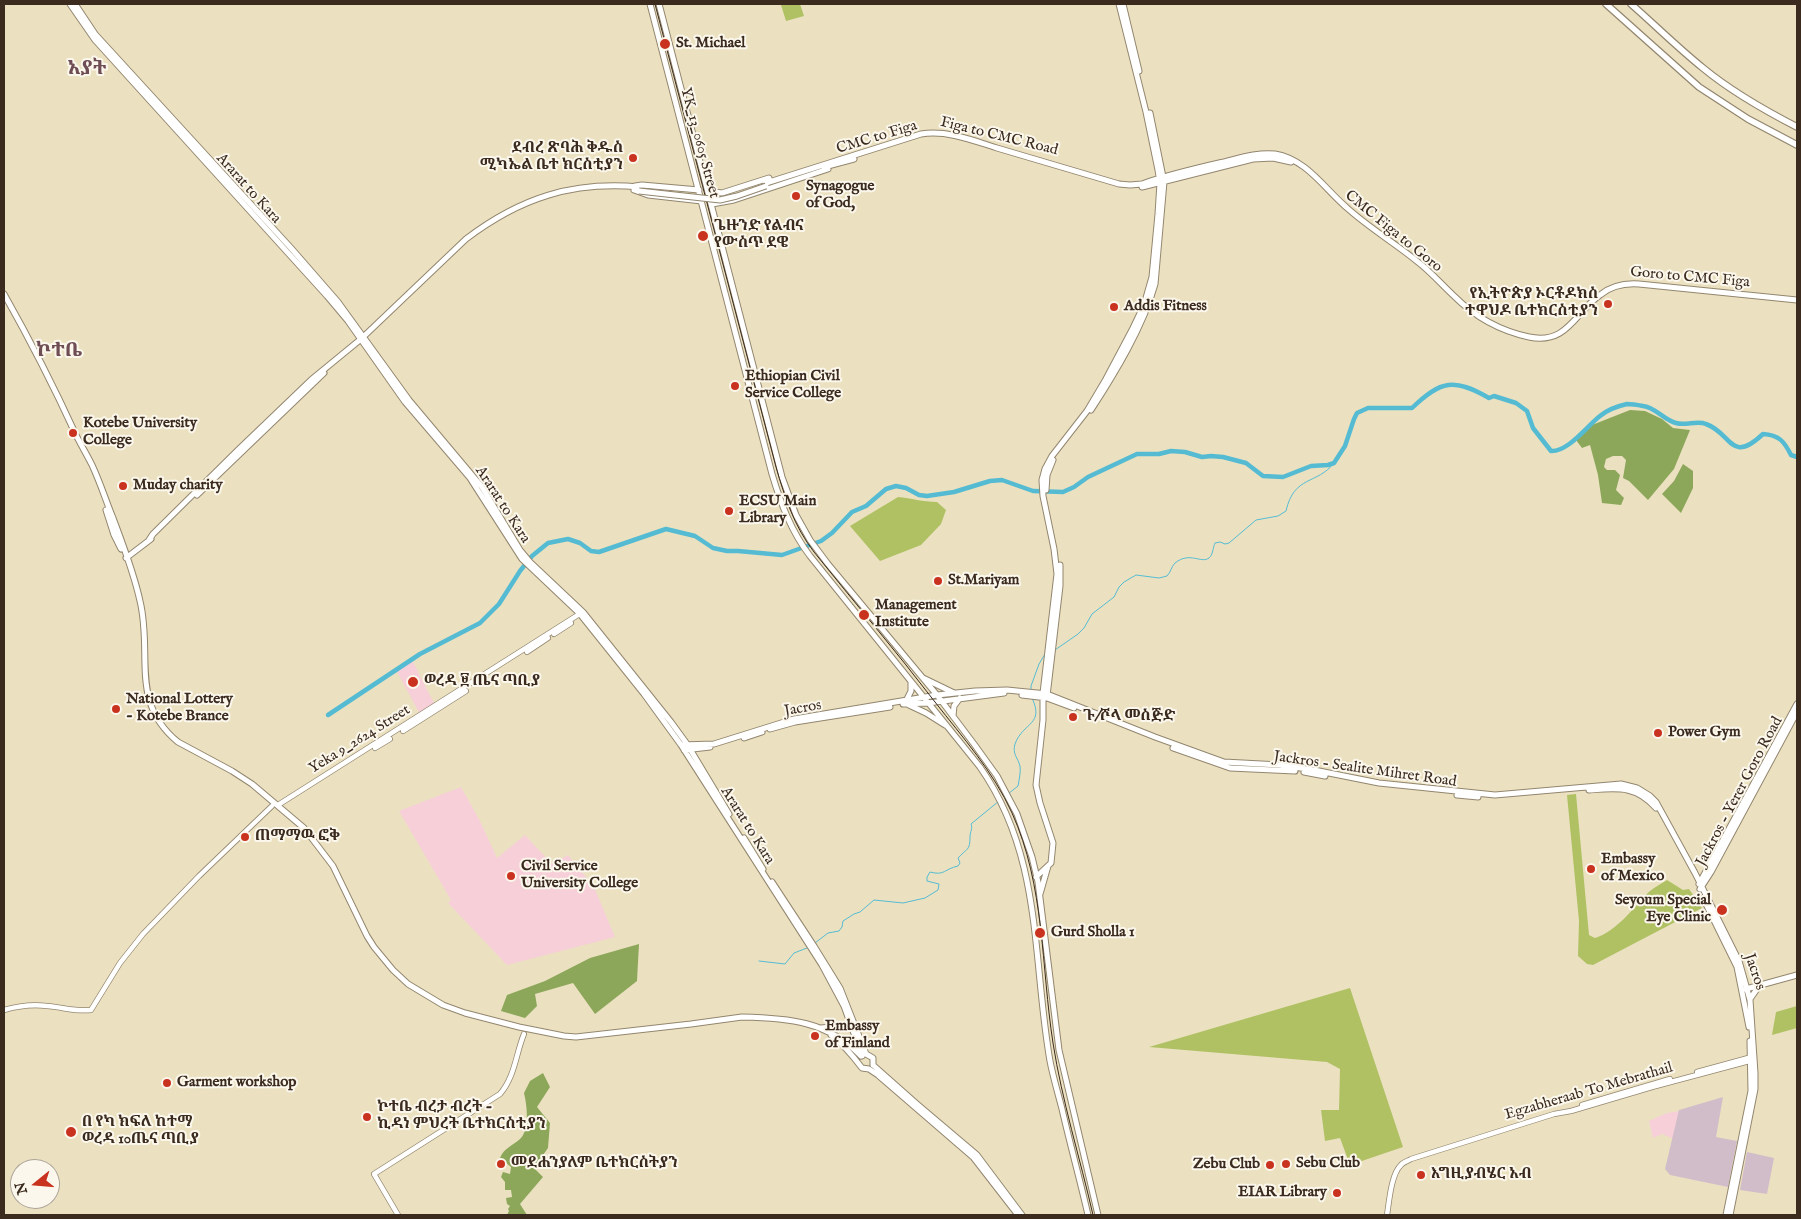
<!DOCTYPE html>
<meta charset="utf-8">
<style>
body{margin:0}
#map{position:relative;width:1801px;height:1219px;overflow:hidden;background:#ebe1c0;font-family:"IM FELL English",serif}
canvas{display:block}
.frame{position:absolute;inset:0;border:5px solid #3b2a1e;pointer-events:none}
.north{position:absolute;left:10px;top:1159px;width:50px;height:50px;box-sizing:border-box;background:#fbf7ec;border:1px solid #aea59a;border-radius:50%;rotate:253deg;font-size:14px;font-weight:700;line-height:20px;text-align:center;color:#3b2a1e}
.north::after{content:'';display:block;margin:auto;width:18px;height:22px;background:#c8321e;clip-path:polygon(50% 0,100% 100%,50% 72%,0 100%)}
</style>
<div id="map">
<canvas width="1801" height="1219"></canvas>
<div class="frame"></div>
<div class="north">N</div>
</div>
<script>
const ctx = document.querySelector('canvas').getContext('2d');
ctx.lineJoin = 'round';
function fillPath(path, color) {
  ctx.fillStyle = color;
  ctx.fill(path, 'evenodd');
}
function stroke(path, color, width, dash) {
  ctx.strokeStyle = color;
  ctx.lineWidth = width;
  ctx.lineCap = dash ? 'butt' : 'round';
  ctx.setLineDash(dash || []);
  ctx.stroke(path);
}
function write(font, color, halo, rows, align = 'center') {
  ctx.font = font + ' "IM FELL English","Noto Serif Ethiopic",serif';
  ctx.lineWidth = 4;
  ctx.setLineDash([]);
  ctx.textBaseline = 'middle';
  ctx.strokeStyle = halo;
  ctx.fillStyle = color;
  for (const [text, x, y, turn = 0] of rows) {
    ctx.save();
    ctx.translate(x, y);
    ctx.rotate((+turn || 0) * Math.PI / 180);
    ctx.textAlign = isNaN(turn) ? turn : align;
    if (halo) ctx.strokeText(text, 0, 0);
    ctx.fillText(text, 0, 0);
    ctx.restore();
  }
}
fillPath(new Path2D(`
 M412,660L436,707L421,716L396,670Z
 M461,787L480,821L497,858L525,835L552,864L568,855L594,887L615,937L507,965L448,903L451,900L399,811Z
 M1686,1110L1690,1141L1672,1138L1662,1134L1653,1138L1649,1121L1667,1113Z`), '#f6cfd8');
fillPath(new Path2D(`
 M1723,1097L1716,1137L1737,1141L1728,1187L1670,1175L1665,1169L1679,1110Z
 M1747,1152L1774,1158L1767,1194L1740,1190Z`), '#d1bdca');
fillPath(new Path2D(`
 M786,4H800L804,16L786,21L781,5Z
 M898,497C911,498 923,502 937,502L946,510L941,524L921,545L880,561L850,526Z
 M1576,794L1589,935L1595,938C1617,931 1634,907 1650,891C1655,887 1662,883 1667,880L1683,890L1689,889L1702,908L1593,965L1587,964L1578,956L1579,921L1567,795Z
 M1350,988L1403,1147L1350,1165L1340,1138L1325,1141L1321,1110H1339L1340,1069L1327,1062L1149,1047Z
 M1797,1006V1028L1772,1035L1776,1012Z`), '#b0c164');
fillPath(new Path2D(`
 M1630,410L1645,411L1662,419L1673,428L1690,430L1674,469L1648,500L1629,481L1623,478L1626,460L1622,456H1613L1606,459L1604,467L1607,470H1615L1620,475L1616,490L1624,498L1621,505L1602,503L1598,475L1590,445L1582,448L1576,440L1592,425Z
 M1683,464L1693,471V488L1681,513L1662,494L1674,481Z
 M639,944L637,981L595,1014L573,983L535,994L537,1006L525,1018L501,1011L507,995L545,981L590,958Z
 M543,1073L550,1087L537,1107L550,1123L548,1148L534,1168L543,1177L520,1204L527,1215H507L509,1211L508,1209L510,1206L507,1204L506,1198L512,1197L511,1190H505V1182L501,1177L503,1172L510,1174L511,1167L500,1158C504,1148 512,1146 520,1139C530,1130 527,1105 524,1093L530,1081Z`), '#8ca75a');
stroke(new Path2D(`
 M1055,650L1078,634L1084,628L1092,614L1114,597L1119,587L1124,582L1136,575L1159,578L1167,576C1171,572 1171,567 1175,563C1190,551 1201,564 1209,558C1213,555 1213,547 1215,543L1220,542L1225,544L1229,543L1256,520L1278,516L1286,511C1294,475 1317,485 1334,463
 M1031,689V686L1039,664L1045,654
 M1008,794L1018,786C1019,780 1021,772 1020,766C1018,758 1012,754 1015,744C1023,722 1045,725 1032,698
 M815,943L828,933L839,931L842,927L843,921L854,914L860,912L874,900L903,903L925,898L938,890L939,884L927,881V877L930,872C945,876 944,869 958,866L960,863L958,858C967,848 970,851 970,837C970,831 973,829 971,824L999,801
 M759,961L785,964L794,953L807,948`), '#55bbd3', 1);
stroke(new Path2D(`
 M328,715L420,654L480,623L499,604L520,571L532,556L548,543L568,539L580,543L591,551L599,552L666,529L695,536L713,548L727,551H738L782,555L821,541L832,533L852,512L866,506L886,489L896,486L906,488L919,495L927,496L954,492L990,481L1002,480L1033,491L1063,492L1074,487L1088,477L1137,454H1159L1171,451L1185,452L1202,457L1211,456L1223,457L1246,463L1263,476L1283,477L1311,466L1328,465L1334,463L1345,446L1354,419L1357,413L1368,408H1412C1441,380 1454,378 1489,398L1494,396L1516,403L1527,411L1533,428L1551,451C1568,452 1587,426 1600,416C1607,410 1618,406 1627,404C1632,404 1638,405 1643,406C1655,407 1664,420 1676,423C1686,426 1697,420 1706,424C1732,433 1730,465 1763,434C1779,435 1784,441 1791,455L1797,457`), '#55bbd3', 4.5);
const secondary = new Path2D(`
 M554,634L571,623
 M527,652L548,638
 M403,731L466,691
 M375,748L390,739
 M278,805L581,613
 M4,1010C18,1006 32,1004 47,1006C62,1007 76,1012 91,1010L120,963L143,934L199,876L272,806
 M1697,1072L1752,1057
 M1582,1105L1670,1079
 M398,1215L374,1174L500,1094C515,1077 516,1053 524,1034
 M1387,1215C1389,1203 1391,1174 1401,1165C1403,1162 1408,1161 1411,1159L1554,1114L1571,1111L1652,1087L1753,1060`);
const primary = new Path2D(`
 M70,4L95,40L327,296L348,321L405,402L470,478L522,559L580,614L644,694L681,745L822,965L844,1006L862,1056
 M75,4L95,34L291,248L338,302L409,400L482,487L520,550L530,562L583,612L671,722L687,744L729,814
 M650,4L772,474C781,504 791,531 810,556L980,767C1043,857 1032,958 1050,1061C1053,1077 1058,1093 1062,1109C1070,1144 1080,1180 1088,1215
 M659,4L782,477L796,515L810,540L828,564L937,695L974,744L997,776L1017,814L1032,857L1038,882L1059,1050L1098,1215
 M1123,4L1139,71
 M824,167L854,159
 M766,183L921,134C947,130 972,140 997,148C1038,160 1078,172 1119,184L1130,185L1142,184C1167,175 1193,169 1219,163C1237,159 1256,152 1275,154C1306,159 1324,188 1346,207C1369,228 1395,243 1418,262C1431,272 1442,285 1454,296C1475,317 1501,331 1529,337C1568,345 1575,312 1600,295C1611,286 1625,283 1639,284L1797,300
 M635,186L642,185L699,190
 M1142,187L1253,159L1273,158L1291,162
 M634,190L648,195L702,201
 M708,191L722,193L769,178
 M712,204L734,200L828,169
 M4,294C30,340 54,387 76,435C81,445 87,455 92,465C100,482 106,501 113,518C123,545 134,573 140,601C153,654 129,702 178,742L232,771L252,784L304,828L333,866L367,936L374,947L393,970L408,984L443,1005L465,1013L519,1027L564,1036L576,1037L691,1024L742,1017C788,1018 828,1021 861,1056
 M1091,410C1115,373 1143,327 1155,284L1164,182L1150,113
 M1046,490L1047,475L1053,460
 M197,495L324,373
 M106,510L114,535L121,549
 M149,540L153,534L238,450L311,380L361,339L466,239C520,198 572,181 639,187
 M126,558L151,539
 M923,678L954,693
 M1022,695L1047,698L1074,708
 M1047,696L1060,586V565
 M906,701L911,691V682
 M903,704L928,703L1004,693
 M909,705L926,713L945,725
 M953,716L954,706L960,698
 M770,729L795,722L890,707
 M744,738L762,732
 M681,745L714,744L794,719L937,695L975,691L1007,690L1047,694L1155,737L1224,762L1280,765L1314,770L1379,783L1495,795L1621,784L1637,788L1650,796L1656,802L1695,873L1739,961L1750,1000L1755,1073V1089L1730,1215
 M1173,748L1230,768L1295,771
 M684,750L710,747
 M1304,772L1325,776
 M1589,790C1617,788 1636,785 1656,808
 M1457,795L1478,797
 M744,838L763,869
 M1036,877L1051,863L1053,843L1040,803L1036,785L1043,720V693L1057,574L1054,549L1043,496L1042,480L1045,469L1052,456L1087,411L1106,379L1132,330L1144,305L1152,277L1158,214L1160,183L1158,170L1146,112L1119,4
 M772,882L814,946L840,988L866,1054
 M1699,884L1797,704
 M1700,889L1711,872L1797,712
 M1040,894L1048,866
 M1703,898L1737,967L1749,1027
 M1746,989L1797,975
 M1750,999L1759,986
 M821,1028L851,1025
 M831,1035C844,1045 853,1056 862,1068L869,1069L878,1075L973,1157L1018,1215
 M866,1054L873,1058V1065
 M873,1065L917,1104L977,1155L1022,1215
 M1726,1215L1751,1091L1750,1041`);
const trunk = new Path2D(`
 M1606,4L1699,87L1748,119L1797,145
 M1631,4C1655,25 1678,48 1703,68C1732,92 1764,110 1797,127`);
stroke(secondary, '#93866f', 6);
stroke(primary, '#93866f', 7);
stroke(trunk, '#93866f', 8);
stroke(secondary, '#fff', 4.5);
stroke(primary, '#fff', 5);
stroke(trunk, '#fff', 5.5);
stroke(new Path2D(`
 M655,4L776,467C785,498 794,526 814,552C854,602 896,651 935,702C963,738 993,771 1012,813C1045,886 1041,966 1053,1043C1062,1101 1080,1158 1093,1215`), '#3b2a1e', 1);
const primaryBridge = new Path2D(`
 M639,191L720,200L737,196L766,186`);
stroke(primaryBridge, '#93866f', 7, []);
stroke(primaryBridge, '#fff', 5);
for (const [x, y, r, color] of [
 [665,44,6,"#c8321e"],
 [633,158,5,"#c8321e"],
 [796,196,5,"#c8321e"],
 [703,236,6,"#c8321e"],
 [1608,304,5,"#c8321e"],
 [1114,307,5,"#c8321e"],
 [735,386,5,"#c8321e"],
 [73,433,5,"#c8321e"],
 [123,486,5,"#c8321e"],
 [729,511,5,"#c8321e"],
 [938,581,5,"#c8321e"],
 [864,615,6,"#c8321e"],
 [413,682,6,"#c8321e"],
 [116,709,5,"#c8321e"],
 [1073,717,5,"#c8321e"],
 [1658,733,5,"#c8321e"],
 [245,837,5,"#c8321e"],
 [1591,869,5,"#c8321e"],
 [511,876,5,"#c8321e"],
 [1722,910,6,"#c8321e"],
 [1040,933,6,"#c8321e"],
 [815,1036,5,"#c8321e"],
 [167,1083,5,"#c8321e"],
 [367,1117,5,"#c8321e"],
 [71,1132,6,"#c8321e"],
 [501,1164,5,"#c8321e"],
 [1286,1164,5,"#c8321e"],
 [1270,1165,5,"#c8321e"],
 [1421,1175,5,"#c8321e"],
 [1337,1193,5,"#c8321e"]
]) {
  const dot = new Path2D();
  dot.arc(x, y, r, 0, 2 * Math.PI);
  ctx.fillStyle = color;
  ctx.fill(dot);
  stroke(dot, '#fbf7ec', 2);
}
write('bold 15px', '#3b2a1e', '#fbf7ec', [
 ["St. Michael",676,44],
 ["ደብረ ጽባሕ ቅዱስ",623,149,"right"],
 ["ሚካኤል ቤተ ክርስቲያን",623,166,"right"],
 ["Synagogue",806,187],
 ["of God,",806,204],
 ["ጌዙንድ የልብና",714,227],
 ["የውስጥ ደዌ",714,244],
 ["የኢትዮጵያ ኦርቶዶክስ",1598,295,"right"],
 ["ተዋህዶ ቤተክርስቲያን",1598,312,"right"],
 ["Addis Fitness",1124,307],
 ["Ethiopian Civil",745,377],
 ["Service College",745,394],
 ["Kotebe University",83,424],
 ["College",83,441],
 ["Muday charity",133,486],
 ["ECSU Main",739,502],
 ["Library",739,519],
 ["St.Mariyam",948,581],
 ["Management",875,606],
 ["Institute",875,623],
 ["ወረዳ ፱ ጤና ጣቢያ",424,682],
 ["National Lottery",126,700],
 ["- Kotebe Brance",126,717],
 ["ጉ/ሾላ መስጅድ",1083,717],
 ["Power Gym",1668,733],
 ["ጠማማዉ ፎቅ",255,837],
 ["Embassy",1601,860],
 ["of Mexico",1601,877],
 ["Civil Service",521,867],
 ["University College",521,884],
 ["Seyoum Special",1711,901,"right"],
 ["Eye Clinic",1711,918,"right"],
 ["Gurd Sholla 1",1051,933],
 ["Embassy",825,1027],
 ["of Finland",825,1044],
 ["Garment workshop",177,1083],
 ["ኮተቤ ብረታ ብረት -",377,1108],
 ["ኪዳነ ምህረት ቤተክርስቲያን",377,1125],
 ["በ የካ ክፍለ ከተማ",82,1123],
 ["ወረዳ 10ጤና ጣቢያ",82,1140],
 ["መደሐንያለም ቤተክርስትያን",511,1164],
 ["Sebu Club",1296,1164],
 ["Zebu Club",1260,1165,"right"],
 ["እግዚያብሄር አብ",1431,1175],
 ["EIAR Library",1327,1193,"right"]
], 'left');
write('15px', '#3b2a1e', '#fbf7ec', [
 ["Figa to CMC Road",999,137,14],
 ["CMC to Figa",877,138,-17],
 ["YK_13_0605 Street",699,143,75],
 ["Ararat to Kara",248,189,48],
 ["CMC Figa to Goro",1393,232,39],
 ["Goro to CMC Figa",1690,278,5],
 ["Ararat to Kara",502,505,57],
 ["Jacros",803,709,-10],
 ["Yeka 9_2624 Street",360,740,-32],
 ["Jackros - Sealite Mihret Road",1365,770,8],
 ["Jackros - Yerer Goro Road",1740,792,-62],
 ["Ararat to Kara",747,826,58],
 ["Jacros",1754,972,71],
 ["Egzabheraab To Mebrathail",1589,1092,-16]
]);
write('bold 20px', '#6f4d54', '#fbf7ec', [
 ["አያት",87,70],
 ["ኮተቤ",59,352]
]);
</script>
